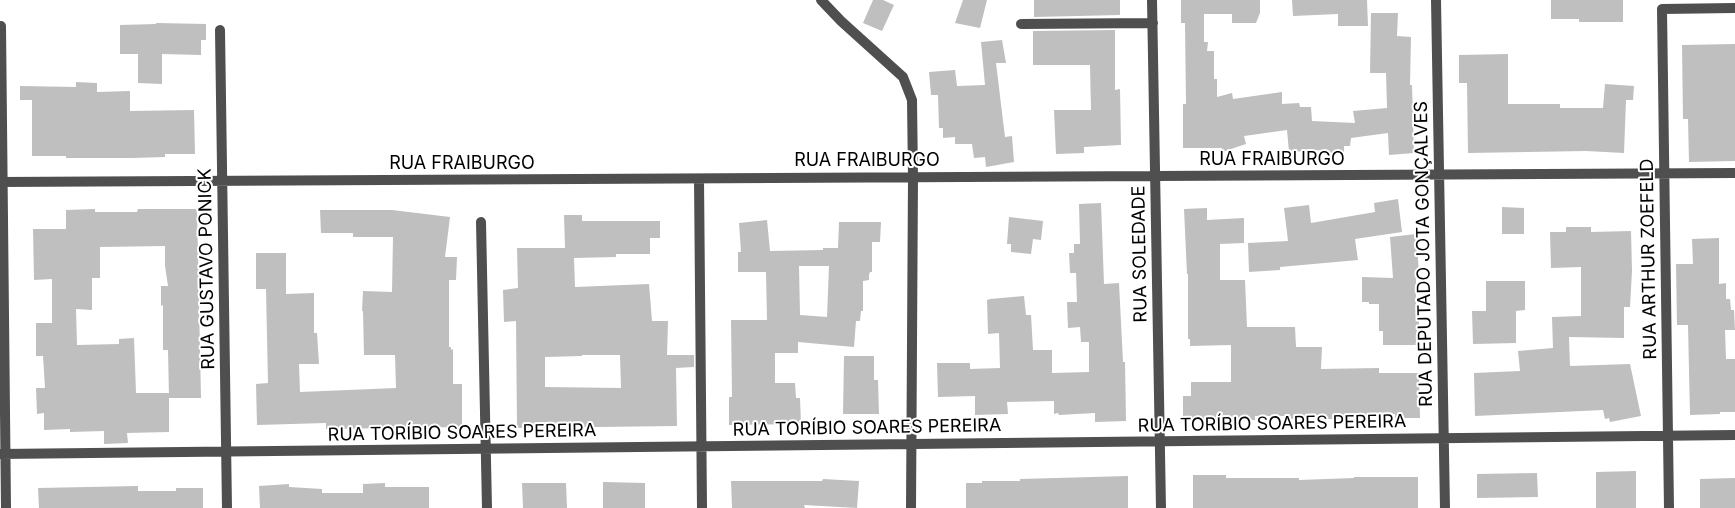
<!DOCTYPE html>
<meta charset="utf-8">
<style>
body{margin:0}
canvas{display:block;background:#fff}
</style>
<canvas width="1735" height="508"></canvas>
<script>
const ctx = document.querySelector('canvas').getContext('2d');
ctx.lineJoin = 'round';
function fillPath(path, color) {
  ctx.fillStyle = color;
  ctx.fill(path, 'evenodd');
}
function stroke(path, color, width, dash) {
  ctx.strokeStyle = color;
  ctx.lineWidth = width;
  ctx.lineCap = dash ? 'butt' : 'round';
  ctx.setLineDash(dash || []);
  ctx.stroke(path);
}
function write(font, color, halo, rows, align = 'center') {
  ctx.font = font + ' Inter,sans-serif';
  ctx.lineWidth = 4;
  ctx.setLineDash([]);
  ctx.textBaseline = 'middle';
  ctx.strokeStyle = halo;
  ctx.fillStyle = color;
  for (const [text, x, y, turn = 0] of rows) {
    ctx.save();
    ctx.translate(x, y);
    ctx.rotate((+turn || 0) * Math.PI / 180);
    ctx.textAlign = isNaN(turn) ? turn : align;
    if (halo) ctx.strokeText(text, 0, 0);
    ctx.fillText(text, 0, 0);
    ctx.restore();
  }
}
fillPath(new Path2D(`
 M873,0H883L894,5L882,31L863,23Z
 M963,0H987L980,28L955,23Z
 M1034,0H1120V15L1034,17Z
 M1181,0H1260V13L1256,23H1232V14H1204V42H1208L1207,51H1214V79H1217V97L1232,93L1233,99L1282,92V104L1299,103L1300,107H1311L1312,121L1355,123L1353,111L1387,108L1386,73H1370L1371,13H1398L1397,36L1411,37L1410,85H1412L1414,153L1389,155L1388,133L1351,138L1350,146H1344V154L1323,153V150L1289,152L1287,130L1244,136L1246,144L1222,152V148H1183V104H1186L1185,23H1181Z
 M1292,0H1367L1368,26H1338V14L1293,16Z
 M1551,0H1623V22H1579V19H1551Z
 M156,23L206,24V40H201V55L162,54V84L138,83V54H120V25L156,24Z
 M1115,30V90L1120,89L1121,145L1084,147V153L1056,154L1054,110H1091L1090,65H1033V31Z
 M1002,40L1006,63H996L1005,137L1012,136L1014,162L986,167L985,157L974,158L972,144H955V137L943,138V128H939L938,95H931L929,72L955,70L957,86L985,85L981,42Z
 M1735,44V161L1689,162L1688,119H1683L1682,45Z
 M1508,54V104H1560V108H1603L1605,84L1634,86L1633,100H1626L1624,153L1586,151L1468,153L1467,83H1459V55Z
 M76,82L97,83V92L130,91V111L194,110L195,154H165V157L133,158H66V156H32V100H20V86L76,87Z
 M1398,199L1402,232L1355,239L1358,260L1280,267V270L1249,272L1248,243L1288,241L1284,208L1309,205L1311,223L1375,212L1374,203Z
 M1101,203L1104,284L1119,283L1123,362H1125L1126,421L1095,422V413L1059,415L1058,413L1054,414V401L1007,402L1008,414L975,415V396L938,397L937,363H970V369L1000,368L999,333L988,334L987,300L990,299L1024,296L1026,315H1031L1033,350H1052V373L1089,372V342H1081L1080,327L1068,328L1067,302H1077L1076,273H1070L1069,253H1074V244H1080L1079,204Z
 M1502,207L1524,208V234H1502Z
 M1207,208V220L1244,218V243L1220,244V280H1245L1247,327H1295L1296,347H1322L1321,369L1379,368V373H1419L1420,418H1395V414L1352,416V419H1289V416H1255V420L1183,421V396H1191V382H1231V345L1190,346V339H1188V274H1187L1184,209Z
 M95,209V212H137L138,209H197L201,398H169L168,350H163V305L161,306V286H168L165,266V246L100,247V278H92V310L76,309L77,345L119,344V339L134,338L136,393H169V432L127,433L128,443L104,444V431L70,432V429L44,430V413L37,414L36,388H45L43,356H36V323H52V279L34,280L33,229H66V210Z
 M320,210H392L450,217L445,257H457L456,280H449V347H451V350L453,349V384H462V427L326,429V423L257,425L256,384L268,383L266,289H256V253H286V294L314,293V333H317L319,364H299L300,392L396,388L395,355H364L363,311H362L363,291L392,292L393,237H353V233H321Z
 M564,215H582V221H660V238H650V254H616V257L574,258L575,287L649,284L652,321H668L667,355H694V367L676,368L677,426L517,428L516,321L504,322L503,290L518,288L517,248H565ZM582,355H620L621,388L545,387V357L582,356Z
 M1009,217L1043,221L1041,240L1033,239L1031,254L1011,252V244H1007Z
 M767,220L770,251L823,250V248H838L839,222H881L880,242H872V272H870L869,275V280L863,281V311H861L860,321H856L854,347L798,342V353H775V383H795L796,398H800L801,424L729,425V397H732L731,320H767L766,272H738V252H741L739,223ZM799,266H829L827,317L800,315Z
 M1566,227H1591V232L1631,231L1632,271L1630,307H1624V338L1569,337L1570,366L1630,364L1641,416L1610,422L1609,418L1605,419L1603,410L1475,416L1474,373L1520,371L1518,351L1553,348L1552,317L1581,316V267L1551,268L1550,232H1566Z
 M1416,234L1419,272L1416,273V315H1419V345H1383V331H1379V304H1369V302H1362V277L1393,278L1390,237Z
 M1719,238V284L1726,283V299H1730L1731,310H1734L1735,330H1725L1726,359H1735V412H1720V414L1690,415L1688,325H1677L1676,264H1693L1692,239Z
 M1486,281H1525V310L1516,311V343L1473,344L1472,311H1486Z
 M844,356H874V380H878L879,414H843Z
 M1636,471V508H1596V472Z
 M1537,473L1538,497L1477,498V474Z
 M1193,475H1226V478H1299V480L1354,478V477H1418V508H1193Z
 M1128,476V508H966V483H982V481H1020V479Z
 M1735,478V508H1700V479Z
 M823,479L859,481L857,508L804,505L805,508H732L731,481H822Z
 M603,482L645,483V508H603Z
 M385,483V487H429V508H260L259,486L289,484V487L322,489V493H363V484Z
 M522,483H566L567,508H523Z
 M138,486V491H176V488H203V508H39L38,488Z`), '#bfbfbf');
stroke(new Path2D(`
 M821,0L841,21L903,77L912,100L913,177L911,508
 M1152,0L1161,508
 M1436,0L1445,508
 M1021,24L1153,23
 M1,26L6,508
 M220,30L227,508
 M699,179L702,508
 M0,182L1735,173
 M481,222L487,508
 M0,454L1735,435
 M1669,508L1662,9L1735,8`), '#4f4f4f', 10);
write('18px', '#000', '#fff', [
 ["RUA FRAIBURGO",1272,160],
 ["RUA FRAIBURGO",867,161],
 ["RUA FRAIBURGO",462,164],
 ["RUA SOLEDADE",1140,254,-91],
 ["RUA DEPUTADO JOTA GONÇALVES",1424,254,-91],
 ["RUA ARTHUR ZOEFELD",1649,259,-91],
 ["RUA GUSTAVO PONICK",207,269,-91],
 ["RUA TORÍBIO SOARES PEREIRA",1272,424,-1],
 ["RUA TORÍBIO SOARES PEREIRA",867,428,-1],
 ["RUA TORÍBIO SOARES PEREIRA",462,433,-1]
]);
</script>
